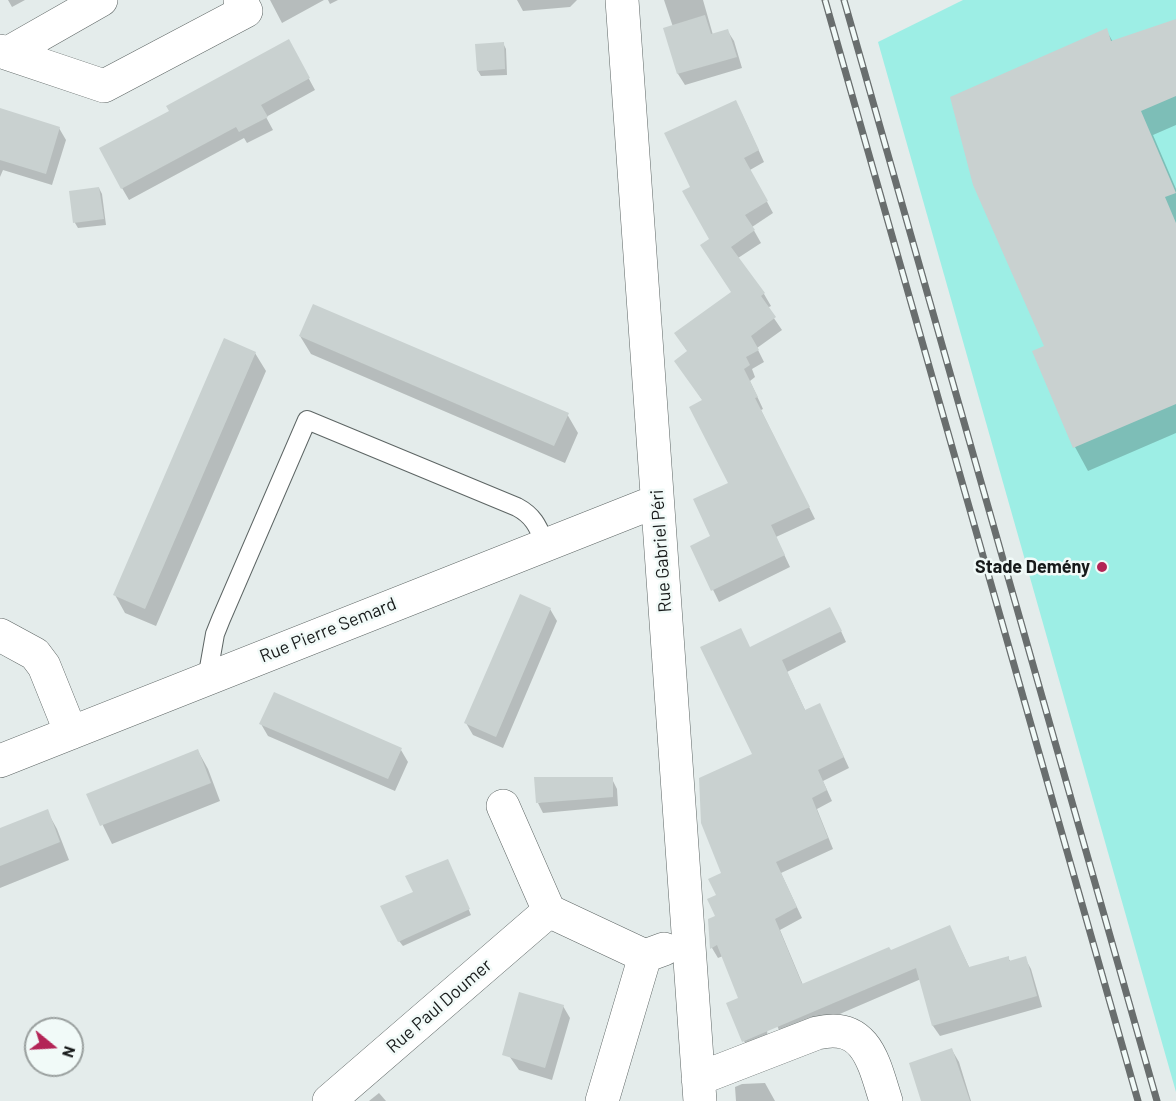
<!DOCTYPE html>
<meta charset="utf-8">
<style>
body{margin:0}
#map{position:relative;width:1176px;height:1101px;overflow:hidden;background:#e4eceb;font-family:Barlow,sans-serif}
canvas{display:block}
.north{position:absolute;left:24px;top:1017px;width:60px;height:60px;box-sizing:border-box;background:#f1faf8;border:2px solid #9aa09f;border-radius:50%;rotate:108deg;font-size:16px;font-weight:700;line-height:24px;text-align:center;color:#171a1a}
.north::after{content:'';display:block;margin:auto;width:21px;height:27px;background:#b32456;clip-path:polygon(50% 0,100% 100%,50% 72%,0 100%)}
</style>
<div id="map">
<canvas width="1176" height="1101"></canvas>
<div class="north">N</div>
</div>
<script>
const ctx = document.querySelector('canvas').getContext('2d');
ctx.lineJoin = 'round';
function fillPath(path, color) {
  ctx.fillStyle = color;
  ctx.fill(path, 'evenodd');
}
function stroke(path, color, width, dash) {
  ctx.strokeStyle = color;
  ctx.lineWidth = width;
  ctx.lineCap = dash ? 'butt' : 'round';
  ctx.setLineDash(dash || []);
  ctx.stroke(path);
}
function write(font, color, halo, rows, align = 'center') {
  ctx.font = font + ' Barlow,sans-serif';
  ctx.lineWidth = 5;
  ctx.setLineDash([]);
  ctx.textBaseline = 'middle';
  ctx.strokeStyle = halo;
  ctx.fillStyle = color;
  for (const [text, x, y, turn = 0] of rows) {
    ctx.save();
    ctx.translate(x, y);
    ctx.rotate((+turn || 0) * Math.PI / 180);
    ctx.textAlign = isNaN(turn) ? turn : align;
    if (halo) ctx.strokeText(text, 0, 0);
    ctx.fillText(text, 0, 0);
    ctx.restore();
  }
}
fillPath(new Path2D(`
 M963,0H1176V1092L878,42Z`), '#9deee5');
fillPath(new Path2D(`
 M8,0H25L12,7Z
 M270,0H324L282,23Z
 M328,0H338L330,4Z
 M517,0H577L570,7L523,11Z
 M664,0H703L713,35L727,30L734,41L742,68L685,85L678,74L665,29L673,27Z
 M1176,24V125L1153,135L1176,189V433L1088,471L1075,447L1034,352L1046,347L1106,30L1113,42Z
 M503,43L506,49L507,75L481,76L478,71Z
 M295,53L315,90L266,117L273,130L247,143L244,138L129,200L122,188Z
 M0,110L59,128L66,140L52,185L3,170L0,177Z
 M742,114L764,162L750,170L773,213L752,227L761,243L738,258L764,294L771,306L767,308L782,330L757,348L764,362L752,369L755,377L750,381L763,409L761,410L815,519L776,537L790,567L719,602L692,547L712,537L730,484L703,401L676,361L688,352L676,334L732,293L692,187Z
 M99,188L102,194L106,225L78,228L75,223L70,192Z
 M300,336L567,414L578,433L565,463L311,354Z
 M255,353L266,371L156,626L125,613L115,595Z
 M550,609L557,621L503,748L473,735L466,723Z
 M836,620L846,642L787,672L806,712L825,716L849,768L823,781L832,801L817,809L833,849L781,873L802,918L780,930L803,985L891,952L950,927L970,969L1008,958L1011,962L1025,958L1031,969L1042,1007L940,1036L933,1026L921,979L784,1038L778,1028L772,1009L766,1010L768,1045L750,1052L744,1041L740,998L723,956L718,958L712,948L710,920L717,916L718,895L754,755L750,649Z
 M261,724L401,750L408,762L395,791L268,736Z
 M198,751L208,769L220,801L112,844L88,795Z
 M612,779L617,789L618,806L543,813L538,803Z
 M47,811L57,829L69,860L0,888V830Z
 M450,866L471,915L403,946L399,941L415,893Z
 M563,1006L570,1018L552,1080L519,1070L505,1050Z
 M952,1050L959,1062L971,1101H922Z
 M765,1083L775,1101H736L735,1087L742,1084Z
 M379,1093L386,1101H369Z`), '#0003');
fillPath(new Path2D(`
 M705,15L711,34L728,29L737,57L677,74L663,28Z
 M1176,19V96L1141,111L1176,193L1165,197L1176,223V404L1073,448L1032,351L1044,346L973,185L950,97L1107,28L1111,41Z
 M289,39L310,78L261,105L268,117L239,132L236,127L121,189L99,148L169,111L166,106Z
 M504,42L505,69L477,71L475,44Z
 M736,100L759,150L744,158L768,201L745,215L755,230L731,247L765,293L761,296L776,317L751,336L759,350L746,357L750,365L744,369L758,397L755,398L810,507L771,525L785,555L711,591L690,546L710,536L693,499L728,483L689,407L702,400L674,361L687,351L674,333L731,292L700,245L709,239L682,191L690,187L664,133Z
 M0,108L60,127L46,174L0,160Z
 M99,187L104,219L73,223L69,191Z
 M313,304L569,413L554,446L299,336Z
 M224,338L256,352L145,609L113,595Z
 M520,594L551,608L496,737L464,723Z
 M830,607L842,631L782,660L805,710L820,703L844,757L818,770L827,790L812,798L828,838L776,862L797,907L775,919L802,984L889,947L891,950L950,925L969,967L1009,956V961L1026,956L1037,996L932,1026L916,968L742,1042L726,1003L738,998L717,945L710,949L708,919L715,916L707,899L716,895L708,879L721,873L701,823L699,778L752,754L700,647L741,628L750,647Z
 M274,692L402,748L388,779L259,724Z
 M198,749L211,783L100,826L86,794Z
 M534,777H613V797L536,803Z
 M48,809L60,842L0,866V828Z
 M448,859L470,909L398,942L380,906L413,892L405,876Z
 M519,992L564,1005L545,1068L502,1055Z
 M952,1048L970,1101H921L909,1063Z`), '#c9d1d0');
const service = new Path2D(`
 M207,679L215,634L221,619L307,420L517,507C534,516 538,527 545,543`);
const minor = new Path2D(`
 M622,0L700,1101
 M0,51L104,86L246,11L240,0
 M8,53L101,0
 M0,635L35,654L44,666L71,733
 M0,761L657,501
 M503,806L549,911
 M698,1079L817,1033C867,1021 874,1064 886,1101
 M329,1101L549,911L645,956
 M602,1101L645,956L664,949`);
stroke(service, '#5d6564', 20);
stroke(minor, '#5d6564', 34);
stroke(service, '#fff', 18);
stroke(minor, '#fff', 33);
const rail = new Path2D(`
 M825,0L1138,1101
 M844,0L1157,1101`);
stroke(rail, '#696e6e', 7);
stroke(rail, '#f1faf8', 4.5, [14]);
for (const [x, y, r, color] of [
 [1102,567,6,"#b32456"]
]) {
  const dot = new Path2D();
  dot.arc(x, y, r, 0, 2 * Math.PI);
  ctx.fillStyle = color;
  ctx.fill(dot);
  stroke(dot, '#f1faf8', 2);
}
write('18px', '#171a1a', '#f1faf8', [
 ["Rue Gabriel Péri",661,551,-94],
 ["Rue Pierre Semard",328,630,-22],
 ["Rue Paul Doumer",439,1006,-41]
]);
write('bold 18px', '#171a1a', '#f1faf8', [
 ["Stade Demény",1090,567]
], 'right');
</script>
